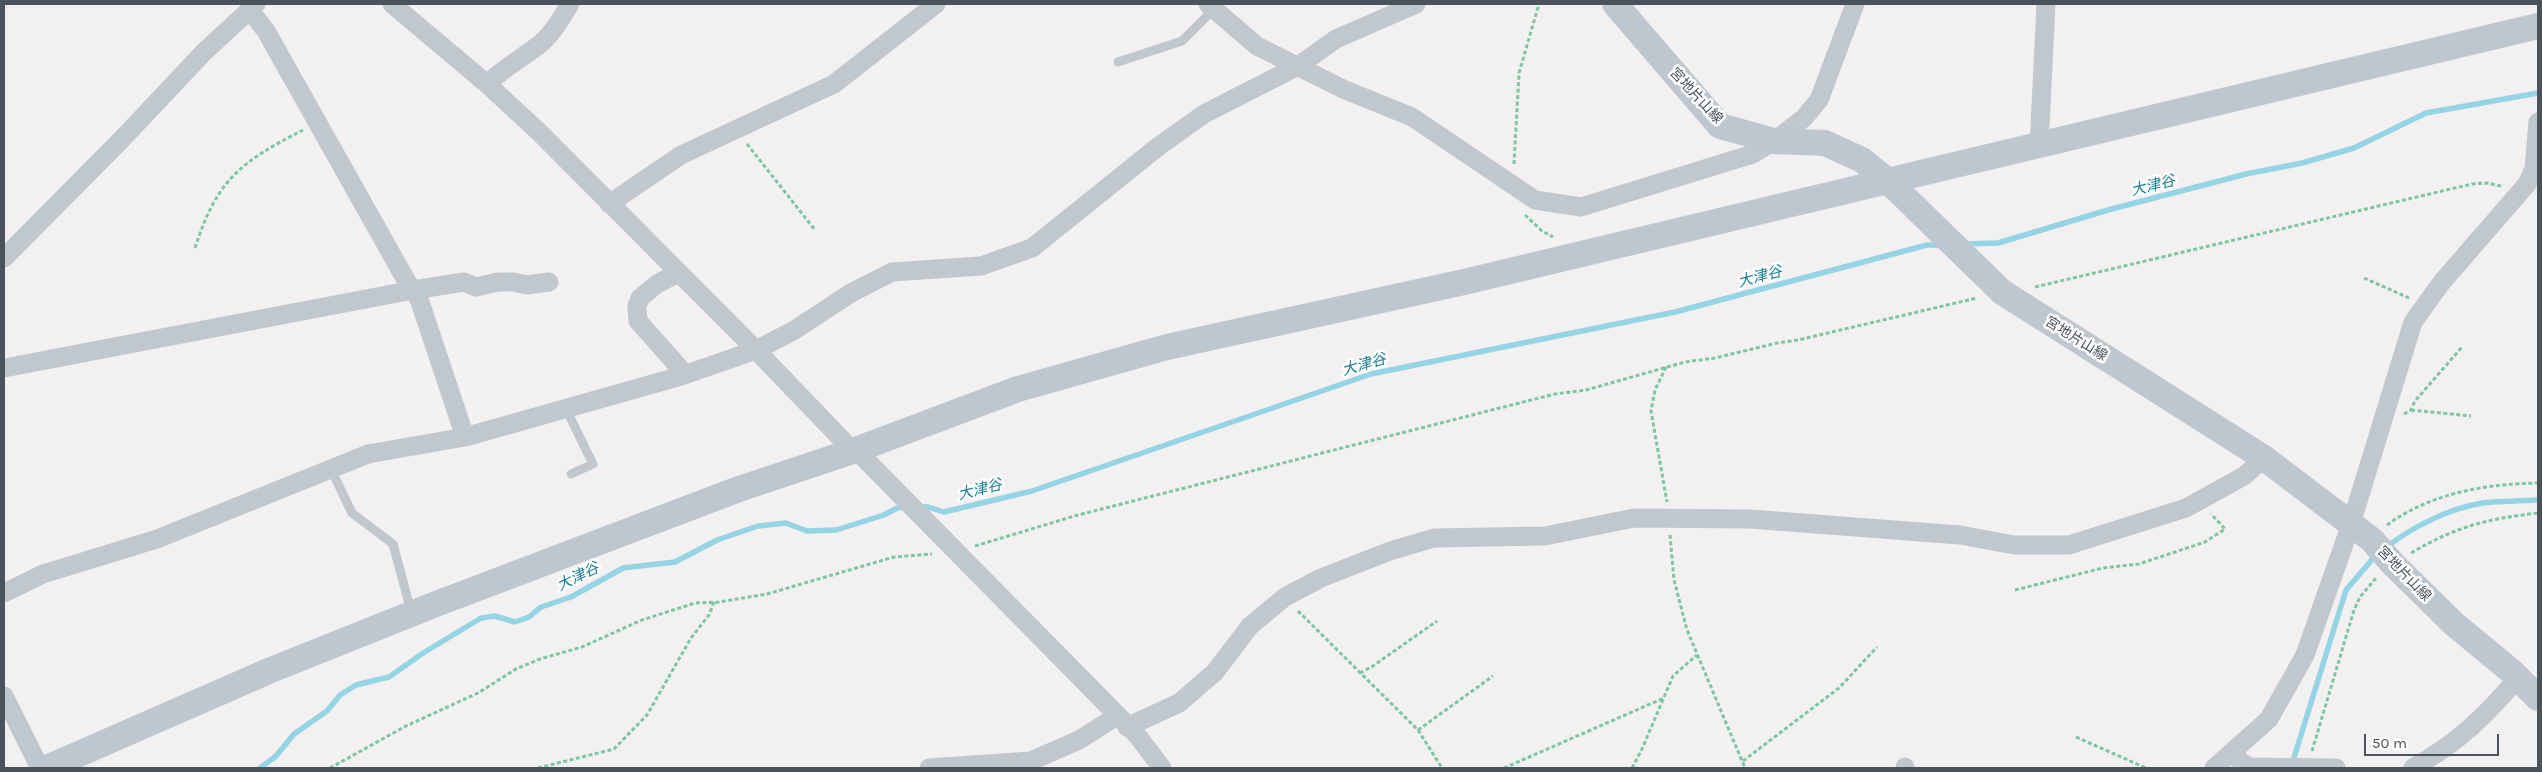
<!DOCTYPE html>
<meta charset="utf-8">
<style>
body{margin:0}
#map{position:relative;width:2542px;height:772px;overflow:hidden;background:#f2f0f0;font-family:Karla,sans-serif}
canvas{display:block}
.frame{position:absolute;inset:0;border:5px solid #4a535c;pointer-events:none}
.scale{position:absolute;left:2364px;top:734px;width:135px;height:22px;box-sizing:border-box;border:2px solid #4a535c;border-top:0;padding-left:6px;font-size:15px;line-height:18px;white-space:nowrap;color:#4a535c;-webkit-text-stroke:4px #fff;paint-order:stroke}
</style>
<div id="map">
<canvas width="2542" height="772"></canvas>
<div class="frame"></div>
<div class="scale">50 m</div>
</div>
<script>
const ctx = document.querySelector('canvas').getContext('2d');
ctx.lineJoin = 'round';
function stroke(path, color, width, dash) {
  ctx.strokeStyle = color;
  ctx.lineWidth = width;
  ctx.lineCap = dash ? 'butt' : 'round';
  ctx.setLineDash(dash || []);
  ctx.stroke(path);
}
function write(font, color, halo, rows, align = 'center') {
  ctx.font = font + ' Karla,"Noto Sans JP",sans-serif';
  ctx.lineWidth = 5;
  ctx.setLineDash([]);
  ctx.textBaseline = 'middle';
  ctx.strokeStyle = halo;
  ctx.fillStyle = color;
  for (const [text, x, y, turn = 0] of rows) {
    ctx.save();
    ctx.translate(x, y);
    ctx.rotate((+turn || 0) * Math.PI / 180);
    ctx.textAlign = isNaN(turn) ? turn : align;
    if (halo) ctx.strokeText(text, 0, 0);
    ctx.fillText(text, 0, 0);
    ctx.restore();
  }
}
stroke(new Path2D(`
 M1965,244L1998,243L2108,210L2246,174L2302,163L2354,148L2426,113L2538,93
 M918,507H928L944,512L1032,491L1371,374L1675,312L1927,245H1941
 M2388,546C2414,526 2450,508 2483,503C2501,501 2520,501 2538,500
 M2292,764L2346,590L2376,555
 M260,768L276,756L294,734L327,711L340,695L356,685L389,677L423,653L481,618L495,616L515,622L529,617L541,607L571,597L623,568L675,562L717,540L758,526L786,523L807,531L836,530L884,515L897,508L906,507`), '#95d4e4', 5.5);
stroke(new Path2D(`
 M747,144L815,230
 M1514,164L1519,73L1539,4
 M1525,215L1542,231L1553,237
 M195,248C217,179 241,162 303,130
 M2364,278L2409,298
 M2035,287L2472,184L2487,183L2501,186
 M1666,367L1655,390L1651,411L1667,502
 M2411,410L2471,416
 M2404,414L2411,410L2415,401L2462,347
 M2387,525C2431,493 2485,484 2538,483
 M1670,535L1674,580L1687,630L1745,768
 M975,546L1078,515L1555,394L1586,390L1685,362L1715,358L1777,343L1798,340L1977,298
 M2411,553C2457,526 2487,519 2538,513
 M2015,590L2103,568L2139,564L2205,542L2225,529L2211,514
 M1298,611L1418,730L1442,768
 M1360,673L1373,666L1437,621
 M1418,730L1493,676
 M2076,737L2146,768
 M2312,751L2354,610L2360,597L2376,578
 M1743,761L1839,688L1877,647
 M330,768L406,726L478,693L516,669L540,659L582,647L642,620L695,603L719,602L767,594L894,557L932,554
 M538,768L614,749L647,715L691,638L709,615L714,602
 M1504,768L1664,698
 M1632,768L1642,749L1673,676L1697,655`), '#7ec6a2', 3, [4, 2.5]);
stroke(new Path2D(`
 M1118,62L1182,41L1214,9
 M565,407L593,464L571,474
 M331,469L352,513L393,544L411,611`), '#c0c7cd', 9);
stroke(new Path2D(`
 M392,4L487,84L539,132L756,350L853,451L863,457L1137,735L1162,768
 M1208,4L1257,46L1343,89L1412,117L1535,200L1581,207L1753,154L1774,141L1804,118L1819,100L1855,4
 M249,9L266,31L406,280L419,299L465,437
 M487,84C504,68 522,58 540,44C553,34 561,18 570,4
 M2039,147L2046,4
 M609,204L681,155L834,84L936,4
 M4,258L122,139L204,52L256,4
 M678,273L657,284L640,298L637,306L638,321L685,374
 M4,368L413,290L464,282L476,287L498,282H513L527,285L549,282
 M4,593L43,574L157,539L368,454L465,437L681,376L756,350L793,331L851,293L892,272L981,266L1032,248L1159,146L1204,114L1298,66L1336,39L1416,4
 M4,696L40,768
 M1127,727L1179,703L1215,672L1250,626L1285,597L1321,578L1390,551L1434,538L1545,536L1634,518L1750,519L1960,535L2014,545H2069L2186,508L2244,476L2264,458
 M2234,753L2241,762L2250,767L2336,768
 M1905,767V768
 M929,768L1031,761L1079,740L1117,716
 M2214,768L2269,719L2305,655L2351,524L2413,322L2442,282L2527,184L2534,169L2538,122
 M2413,768C2459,742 2484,717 2518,678`), '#c0c7cd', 19);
stroke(new Path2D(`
 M1615,4L1720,126L1774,141L1825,143L1862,160L1888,181L2002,292L2264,458L2351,524L2372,540L2392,563L2454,624L2511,671L2538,698
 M47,768L271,670L436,604L739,489L853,451L1018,389L1167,347L1464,282L2538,26`), '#bec7d0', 26);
write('14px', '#4a535c', '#fff', [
 ["宮地片山線",1696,96,47],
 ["宮地片山線",2076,339,32],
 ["宮地片山線",2404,574,46]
]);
write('italic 15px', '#1a7e98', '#fff', [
 ["大津谷",2153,186,-14],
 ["大津谷",1760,277,-15],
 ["大津谷",1364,365,-16],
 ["大津谷",980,490,-14],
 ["大津谷",578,577,-26]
]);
</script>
